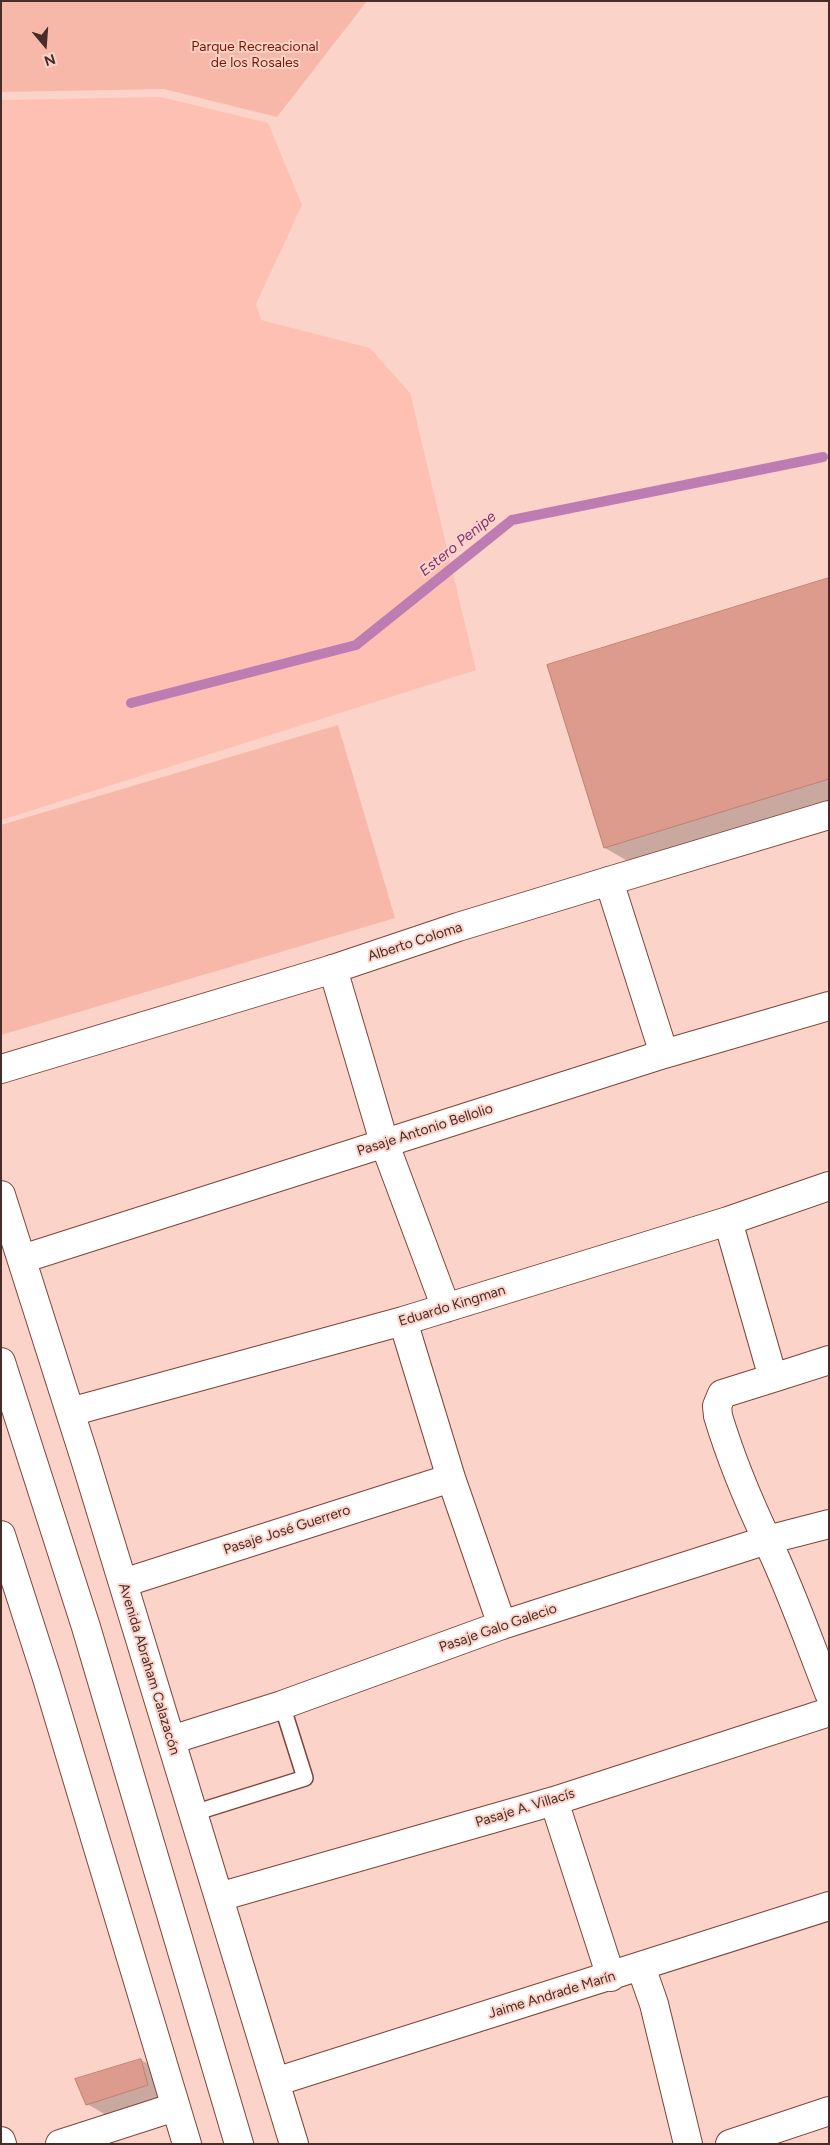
<!DOCTYPE html>
<meta charset="utf-8">
<style>
body{margin:0}
#map{position:relative;width:830px;height:2145px;overflow:hidden;background:#fcd3c9;font-family:Figtree,sans-serif}
canvas{display:block}
.frame{position:absolute;inset:0;border:2px solid #472d27;pointer-events:none}
.north{position:absolute;left:20px;top:20px;width:50px;height:50px;-webkit-text-stroke:4px #fcd3c9;paint-order:stroke;rotate:162deg;font-size:14px;font-weight:700;line-height:20px;text-align:center;color:#472d27}
.north::after{content:'';display:block;margin:auto;width:18px;height:22px;background:#472d27;clip-path:polygon(50% 0,100% 100%,50% 72%,0 100%)}
</style>
<div id="map">
<canvas width="830" height="2145"></canvas>
<div class="frame"></div>
<div class="north">N</div>
</div>
<script>
const ctx = document.querySelector('canvas').getContext('2d');
ctx.lineJoin = 'round';
function fillPath(path, color) {
  ctx.fillStyle = color;
  ctx.fill(path, 'evenodd');
}
function stroke(path, color, width, dash) {
  ctx.strokeStyle = color;
  ctx.lineWidth = width;
  ctx.lineCap = dash ? 'butt' : 'round';
  ctx.setLineDash(dash || []);
  ctx.stroke(path);
}
function write(font, color, halo, rows, align = 'center') {
  ctx.font = font + ' Figtree,sans-serif';
  ctx.lineWidth = 4;
  ctx.setLineDash([]);
  ctx.textBaseline = 'middle';
  ctx.strokeStyle = halo;
  ctx.fillStyle = color;
  for (const [text, x, y, turn = 0] of rows) {
    ctx.save();
    ctx.translate(x, y);
    ctx.rotate((+turn || 0) * Math.PI / 180);
    ctx.textAlign = isNaN(turn) ? turn : align;
    if (halo) ctx.strokeText(text, 0, 0);
    ctx.fillText(text, 0, 0);
    ctx.restore();
  }
}
fillPath(new Path2D(`
 M161,97L268,123L302,205L256,304L261,320L370,348L410,393L476,670L1,820V100Z`), '#fdc0b3');
fillPath(new Path2D(`
 M1,1H367L277,117L164,89L1,92Z
 M338,725L395,918L1,1035V825Z`), '#f7b8aa');
fillPath(new Path2D(`
 M829,580V802L631,863L605,848Z
 M141,2060L162,2072L169,2097L108,2116L87,2104Z`), '#0003');
stroke(new Path2D(`
 M131,703L356,645L512,520L823,457`), '#bd7cb2', 10);
const building = new Path2D(`
 M829,578V779L604,848L547,665Z
 M141,2059L148,2085L86,2105L75,2079Z`);
fillPath(building, '#dc9b8d');
stroke(building, '#be7f71', 1);
const service = new Path2D(`
 M194,1813L305,1778L282,1705`);
const minor = new Path2D(`
 M609,881L664,1054
 M333,969L384,1142L446,1308
 M1,1195L85,1459L294,2144
 M728,1221L773,1378L722,1394L717,1406L718,1416C731,1459 748,1500 767,1540C791,1590 809,1642 829,1693
 M22,1259L664,1054L829,1006
 M403,1321L451,1478L502,1625
 M773,1378L829,1360
 M70,1412L403,1321L728,1221L829,1186
 M1,1535L46,1675L187,2144
 M123,1583L451,1478
 M171,1740L282,1705L502,1625L767,1540L829,1524
 M554,1801L611,1977
 M219,1897L554,1801L829,1712
 M641,1967L654,2004L688,2144
 M275,2082L829,1906
 M1,2141L2,2144
 M60,2144L175,2107
 M730,2144L829,2111`);
const tertiary = new Path2D(`
 M1,1069L333,969L458,927L609,881L829,815`);
const secondary = new Path2D(`
 M1,1362L86,1627L239,2144`);
stroke(service, '#7d4438', 18);
stroke(minor, '#7d4438', 30);
stroke(tertiary, '#7d4438', 30);
stroke(secondary, '#7d4438', 30);
stroke(service, '#fff', 15);
stroke(minor, '#fff', 28);
stroke(tertiary, '#fff', 28);
stroke(secondary, '#fff', 28);
write('14px', '#791501', '#fcd3c9', [
 ["Parque Recreacional",255,47],
 ["de los Rosales",255,63]
]);
write('14px', '#472d27', '#fcd3c9', [
 ["Alberto Coloma",415,942,-18],
 ["Pasaje Antonio Bellolio",425,1130,-18],
 ["Eduardo Kingman",452,1306,-17],
 ["Pasaje José Guerrero",287,1530,-18],
 ["Pasaje Galo Galecio",498,1628,-19],
 ["Avenida Abraham Calazacón",149,1669,73],
 ["Pasaje A. Villacís",525,1808,-17],
 ["Jaime Andrade Marín",552,1995,-17]
]);
write('italic 15px', '#7e3074', '#fcd3c9', [
 ["Estero Penipe",458,544,-39]
]);
</script>
